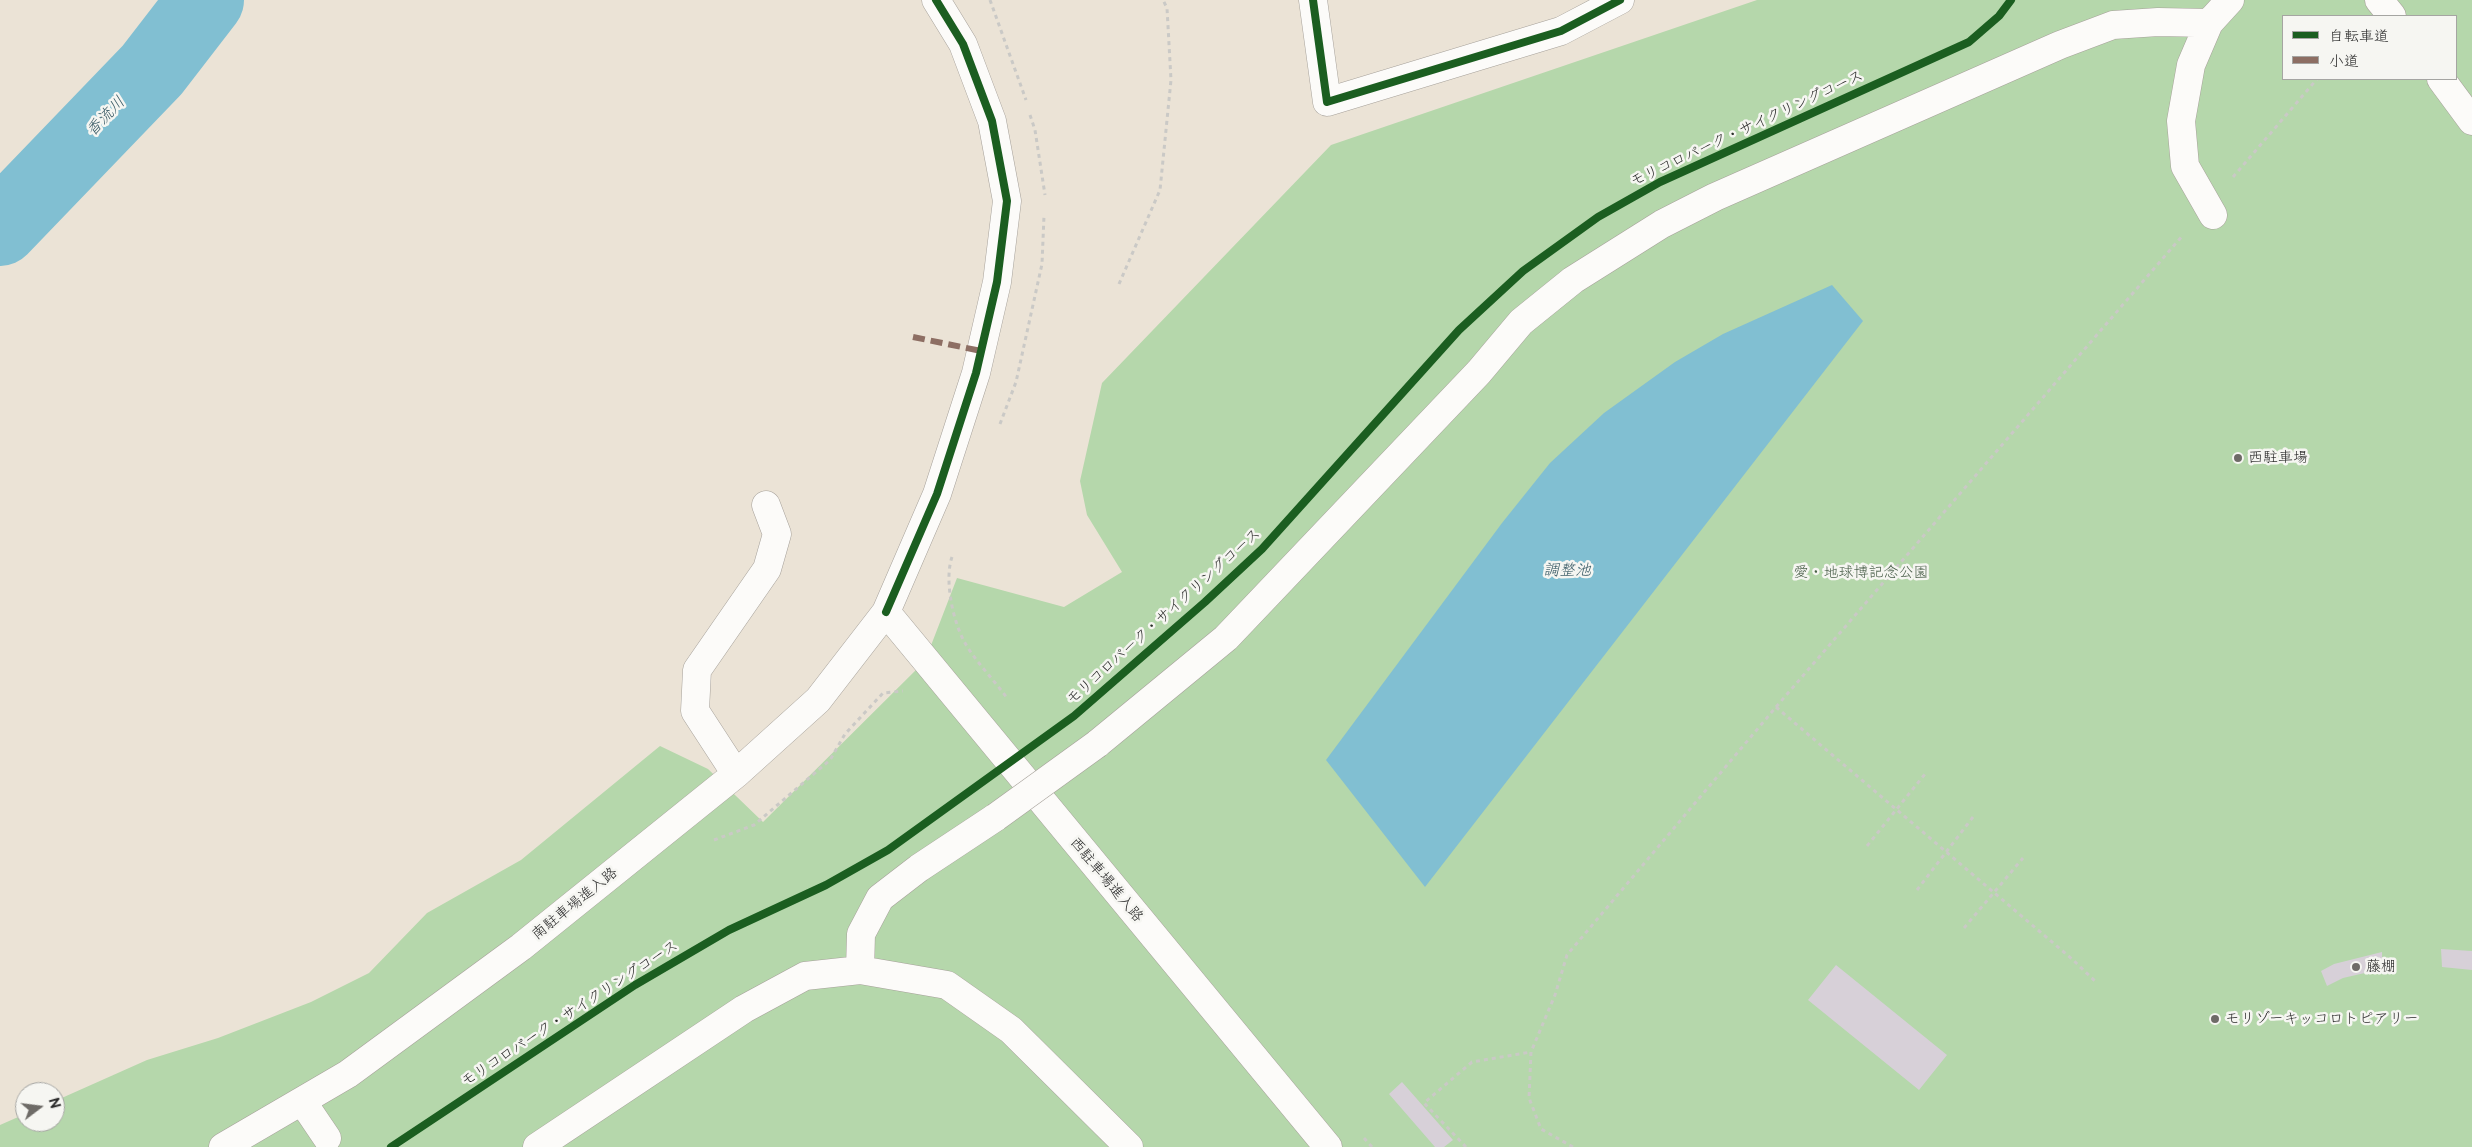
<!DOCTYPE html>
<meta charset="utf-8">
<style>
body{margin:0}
#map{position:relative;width:2472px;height:1147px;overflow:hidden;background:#ebe3d6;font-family:"Balsamiq Sans","Klee One",sans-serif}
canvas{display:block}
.legend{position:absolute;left:2282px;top:15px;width:175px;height:65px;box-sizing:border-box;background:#f6f6f2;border:1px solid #a5a5a2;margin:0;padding:6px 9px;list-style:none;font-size:15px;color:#2b2b2b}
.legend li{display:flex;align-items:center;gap:10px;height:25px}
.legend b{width:25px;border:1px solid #a5a5a2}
.north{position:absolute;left:15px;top:1082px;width:50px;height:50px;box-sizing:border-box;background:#f6f6f2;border:1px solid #a5a5a2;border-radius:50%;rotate:75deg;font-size:14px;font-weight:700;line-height:20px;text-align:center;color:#2b2b2b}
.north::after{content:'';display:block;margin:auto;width:18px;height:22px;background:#6e6b67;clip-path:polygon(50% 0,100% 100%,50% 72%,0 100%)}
</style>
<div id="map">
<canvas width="2472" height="1147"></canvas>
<ul class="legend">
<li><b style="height:6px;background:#1b5e20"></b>自転車道</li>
<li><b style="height:6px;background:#8d6e63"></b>小道</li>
</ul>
<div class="north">N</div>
</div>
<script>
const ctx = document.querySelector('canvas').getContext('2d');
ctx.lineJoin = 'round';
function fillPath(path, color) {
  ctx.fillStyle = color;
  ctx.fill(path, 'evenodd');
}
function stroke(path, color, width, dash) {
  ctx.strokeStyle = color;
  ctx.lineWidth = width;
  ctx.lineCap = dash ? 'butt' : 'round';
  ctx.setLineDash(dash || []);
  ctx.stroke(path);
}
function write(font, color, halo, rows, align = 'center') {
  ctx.font = font + ' "Balsamiq Sans","Klee One",sans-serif';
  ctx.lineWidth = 5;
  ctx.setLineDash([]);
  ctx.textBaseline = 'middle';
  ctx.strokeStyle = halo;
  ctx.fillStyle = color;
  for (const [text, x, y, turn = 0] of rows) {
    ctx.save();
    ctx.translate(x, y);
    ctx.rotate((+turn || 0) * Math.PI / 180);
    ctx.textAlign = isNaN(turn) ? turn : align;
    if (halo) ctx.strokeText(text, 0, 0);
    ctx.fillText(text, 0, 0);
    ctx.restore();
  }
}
fillPath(new Path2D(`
 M1757,0H2472V1147H0V1125L25,1114V1122H55V1101L147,1060L218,1038L311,1002L369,973L427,913L521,860L660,746L708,769L763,822L925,661L957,578L1064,607L1122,572L1087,515L1080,481L1102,383L1331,145ZM2283,16H2456V79H2283Z`), '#b5d7ab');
fillPath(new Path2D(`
 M1832,285L1863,321L1425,887L1326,760L1502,523L1550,463L1604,413L1675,362L1723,334Z`), '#81bfd2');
stroke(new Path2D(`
 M0,228L152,70L206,0`), '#81bfd2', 76);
fillPath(new Path2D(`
 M2441,949L2472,951V970L2442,967Z
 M2382,952V969L2343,978L2327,986L2321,971L2334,964Z
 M1836,965L1947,1055L1919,1090L1808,1000Z
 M1402,1082L1453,1140L1444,1147H1435L1389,1094Z`), '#d7d0d8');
const minor = new Path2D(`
 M1313,0L1327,102L1561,31L1620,0
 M2379,0L2392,16
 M2441,79L2472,121
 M2213,215L2185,166L2181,121L2191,65L2209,23L2230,0
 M886,612L1328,1147
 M1097,744L1226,638L1479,372L1521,322L1573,280L1662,224L1715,197L2060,45L2113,25L2158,22L2209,23
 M736,774L695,711L697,670L767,569L777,534L766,505
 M860,970L861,934L880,898L919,868L996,817
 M302,1101L327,1138
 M223,1147L348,1074L521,947L736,774L818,700L886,612L937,494L976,373L997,282L1007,201L992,121L963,44L936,0
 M537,1147L744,1009L805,976L860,970L947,985L1011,1030L1129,1147`);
stroke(minor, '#a6a19a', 29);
stroke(new Path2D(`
 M990,0L1026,100
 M1030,115L1035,130L1045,195
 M2233,177L2317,79
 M1119,284L1160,190L1171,80L1167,8L1163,0
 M1000,424L1016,382L1042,264L1044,216
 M952,557C944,580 953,622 965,643C976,662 994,680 1007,698
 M1776,707L2072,959L2097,983
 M714,840L754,825L830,760L845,734L883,693L903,691
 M1867,846L1925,774
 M1917,890L1973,817
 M1964,928L2023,858
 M1364,1138L1372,1147
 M1466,1147L1424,1103L1472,1062L1531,1052
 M1573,1147L1541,1129L1529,1098L1531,1052L1555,995L1567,955L1776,707L2183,235`), '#cac9c6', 3, [4, 4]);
stroke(minor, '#fcfbf9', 28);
const minorBridge = new Path2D(`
 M996,817L1097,744`);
stroke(minorBridge, '#a6a19a', 29, []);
stroke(minorBridge, '#fcfbf9', 28);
stroke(new Path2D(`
 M913,337L981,351`), '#8d6e63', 6, [12, 6]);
stroke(new Path2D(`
 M1313,0L1327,102L1561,31L1620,0
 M886,612L937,494L976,373L997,282L1007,201L992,121L963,44L936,0
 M391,1147L635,985L729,930L826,885L888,850L1074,716L1205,602L1262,549L1459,330L1523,271L1598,217L1660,182L1969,42L1999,16L2011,0`), '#1b5e20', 8);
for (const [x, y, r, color] of [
 [2238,458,5,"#6e6b67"],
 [2356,967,5,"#6e6b67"],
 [2215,1019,5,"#6e6b67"]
]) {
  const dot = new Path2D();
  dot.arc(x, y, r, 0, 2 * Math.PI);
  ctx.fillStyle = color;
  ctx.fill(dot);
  stroke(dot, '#f6f6f2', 2);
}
write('15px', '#2b2b2b', '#f6f6f2', [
 ["モリコロパーク・サイクリングコース",1747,129,-25],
 ["モリコロパーク・サイクリングコース",1164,617,-42],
 ["西駐車場進入路",1106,880,50],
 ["南駐車場進入路",575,904,-39],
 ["モリコロパーク・サイクリングコース",570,1014,-33]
]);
write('15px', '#2b2b2b', '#f6f6f2', [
 ["西駐車場",2248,458],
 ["藤棚",2366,967],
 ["モリゾーキッコロトピアリー",2225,1019]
], 'left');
write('15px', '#475c47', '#f6f6f2', [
 ["愛・地球博記念公園",1861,573]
]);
write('italic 16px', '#395a65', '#f6f6f2', [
 ["香流川",106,117,-46],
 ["調整池",1567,571]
]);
</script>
